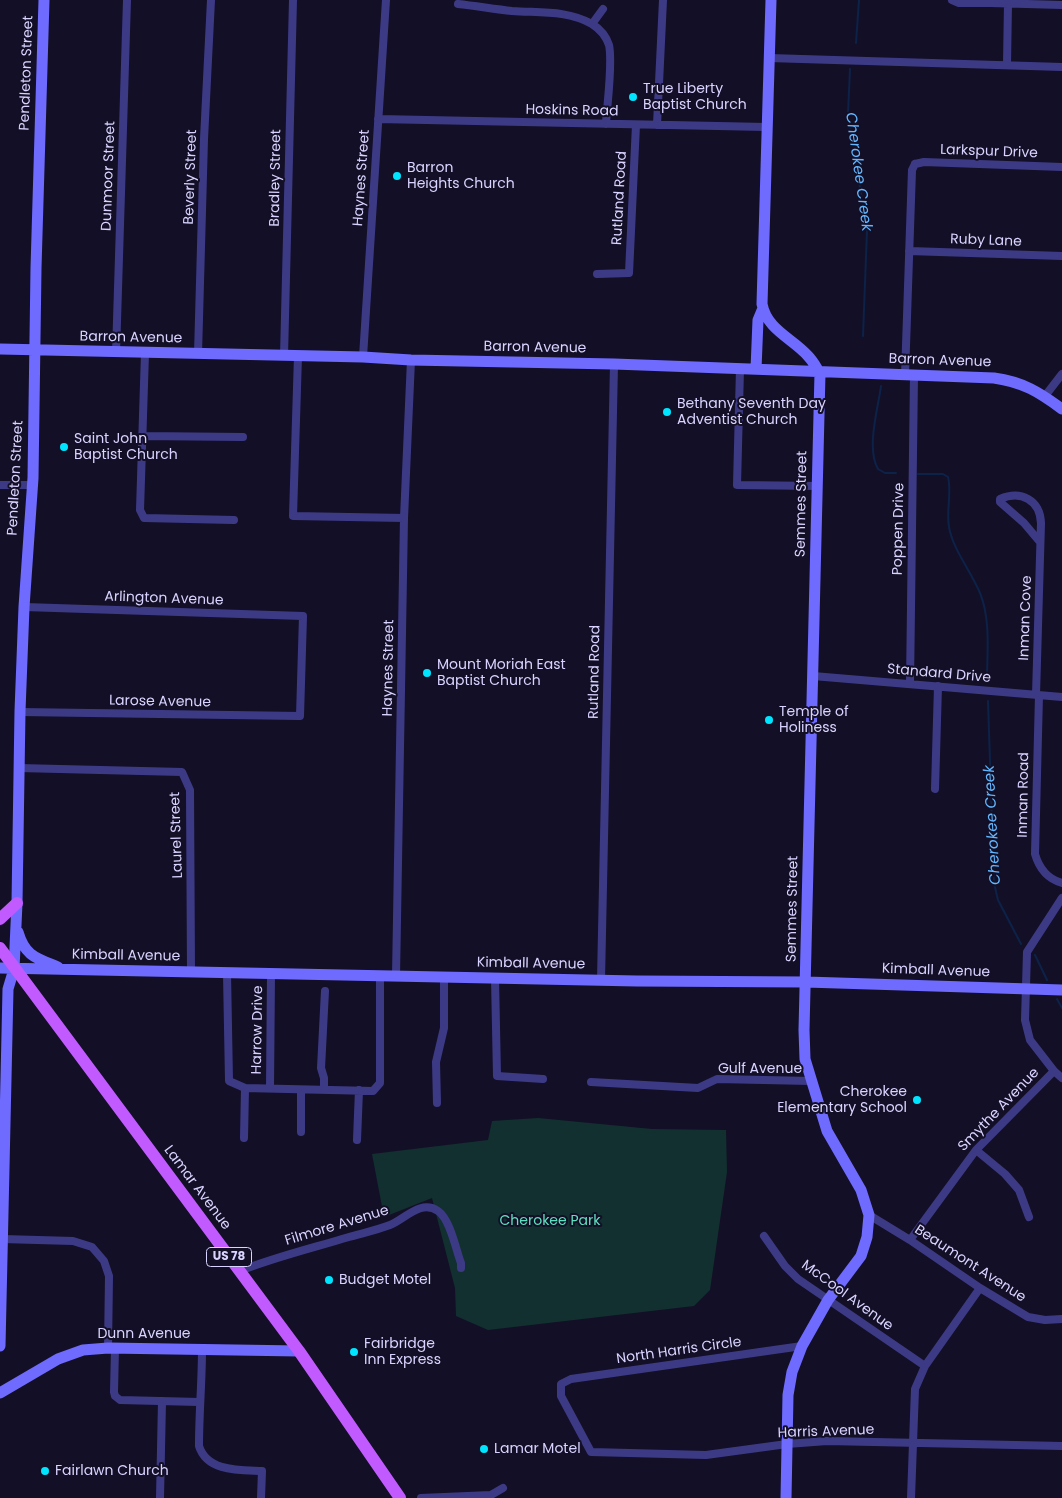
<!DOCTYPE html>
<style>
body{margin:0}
canvas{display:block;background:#130f26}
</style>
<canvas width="1062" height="1498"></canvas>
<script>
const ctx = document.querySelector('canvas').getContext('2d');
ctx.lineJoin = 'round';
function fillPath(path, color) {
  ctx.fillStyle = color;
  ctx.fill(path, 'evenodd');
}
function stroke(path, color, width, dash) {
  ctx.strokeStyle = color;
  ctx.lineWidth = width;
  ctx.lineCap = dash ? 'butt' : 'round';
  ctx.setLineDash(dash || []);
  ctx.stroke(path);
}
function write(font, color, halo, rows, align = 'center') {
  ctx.font = font + ' Poppins,sans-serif';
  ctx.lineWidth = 4;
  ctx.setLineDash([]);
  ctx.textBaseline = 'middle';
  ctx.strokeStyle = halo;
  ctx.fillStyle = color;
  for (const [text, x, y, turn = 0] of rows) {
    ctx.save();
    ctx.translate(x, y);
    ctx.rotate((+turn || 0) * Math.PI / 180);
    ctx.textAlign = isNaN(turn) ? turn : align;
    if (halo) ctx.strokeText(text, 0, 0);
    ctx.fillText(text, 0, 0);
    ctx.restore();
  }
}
fillPath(new Path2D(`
 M538,1118L652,1129L726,1130L727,1172L710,1290L694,1306L488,1330L456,1316L455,1288L432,1198L384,1217L372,1154L488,1140L492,1121Z`), '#12302f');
stroke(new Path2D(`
 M856,43L859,0
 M850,69L848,114L867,230L863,336
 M881,386C878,409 866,448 878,469L885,473H896
 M918,474H943L948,477C952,493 946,510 949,527C953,550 971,571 980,593C991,620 987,653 987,681
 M988,701L994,883L998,900L1021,944
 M1035,955L1047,980
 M1057,999L1062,1008`), '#0c2248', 2);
stroke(new Path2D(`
 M952,0L959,3H991L1062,5
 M458,4C476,6 494,9 512,11C540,13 567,10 592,24L603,9
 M592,24C600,29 606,36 609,45C613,63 607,104 606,124
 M769,58L1062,67
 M1007,65L1008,3
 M378,119L766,127
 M657,125L663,0
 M915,164L924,162L1062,167
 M909,251L1062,256
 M597,274L629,273L636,125
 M116,353L127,0
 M145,353L140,510L144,518L234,520
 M198,354L204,139L211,0
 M284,356L293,0
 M298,356L293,516L404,518
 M363,357L386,0
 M740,369L737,485L818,486
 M905,375L912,170L915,164
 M1045,396L1062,374
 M142,436L243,437
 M0,485H32
 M813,676L1062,697
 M910,684L914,375
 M1036,695L1041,523C1040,500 1021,490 1000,499V502L1024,523L1040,542
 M1039,695L1035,854C1039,868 1048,879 1062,883
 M20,712L300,716L303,616L24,607
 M19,768L182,772L190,790L191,972
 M935,789L938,686
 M1062,898L1027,952L1025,1020L1030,1040L1054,1071L1062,1078
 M227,973L229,1081L245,1088L373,1091L380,1083V976
 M396,976L404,518L411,360
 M495,978L497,1076L543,1079
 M601,980L614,364
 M591,1082L698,1088L717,1079L811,1081
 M270,1088L271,974
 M324,1090V1078L321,1068L325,991
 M437,1103L436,1062L444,1028V977
 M301,1132V1090
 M244,1138L245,1088
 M357,1140L359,1090
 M976,1150L1005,1174L1019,1190L1029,1217
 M869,1215L910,1240L980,1288L1028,1317L1045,1320L1062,1319
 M764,1236L785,1266L798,1279L925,1366
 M2,1239L73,1241L92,1247L104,1261L109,1276L108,1348
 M910,1240L976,1150L1054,1071
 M240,1271C275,1257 313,1248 349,1237C363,1233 377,1230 390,1225C405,1219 421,1199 438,1211C450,1219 456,1250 461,1263V1268
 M802,1346L571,1379L561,1384V1396L591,1452L706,1455L787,1444L827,1441L1062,1446
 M115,1348L114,1392L115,1396L120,1400L199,1402
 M202,1349C202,1382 199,1413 199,1446C207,1472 240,1470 262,1471L261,1498
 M160,1498L162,1401
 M421,1498L491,1495L503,1488
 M911,1498L915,1389L925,1366L980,1288`), '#3d3a85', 8);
stroke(new Path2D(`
 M771,0L762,304C767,330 792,338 808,356C813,361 816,367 820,373L804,1030L805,1059L827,1131L861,1190L869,1215L867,1237L861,1256L828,1300L802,1346L792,1372L788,1395L786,1498
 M0,349L363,357L411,360L614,364L994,378C1023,382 1039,392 1062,409
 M756,369L758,320L763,308
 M18,932C25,956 36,958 58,967
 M0,968L637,981L806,982L1062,990
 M0,1346L8,989L14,969L17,903L20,711L24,607L33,478L36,268L44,0
 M0,1393L58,1359L83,1350L108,1348L299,1351`), '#6f6bff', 11);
stroke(new Path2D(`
 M0,919L17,903
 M0,948L299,1351L400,1498`), '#c25bff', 12);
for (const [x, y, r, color] of [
 [633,97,5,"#00e5ff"],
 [397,176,5,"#00e5ff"],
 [667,412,5,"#00e5ff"],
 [64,447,5,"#00e5ff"],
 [427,673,5,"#00e5ff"],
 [769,720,5,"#00e5ff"],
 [917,1100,5,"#00e5ff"],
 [329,1280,5,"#00e5ff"],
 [354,1352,5,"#00e5ff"],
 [484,1449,5,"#00e5ff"],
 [45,1471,5,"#00e5ff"]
]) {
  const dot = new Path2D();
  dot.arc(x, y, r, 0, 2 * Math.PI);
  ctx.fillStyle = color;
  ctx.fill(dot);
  stroke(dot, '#130f26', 2);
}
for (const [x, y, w] of [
 [229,1257,45]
]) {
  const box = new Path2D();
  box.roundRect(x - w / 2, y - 9.5, w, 19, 4);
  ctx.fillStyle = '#130f26';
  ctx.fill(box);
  stroke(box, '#d9d4ff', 1);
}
write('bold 12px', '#d9d4ff', null, [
 ["US 78",229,1257]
]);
write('14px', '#d9d4ff', '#130f26', [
 ["Pendleton Street",27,73,-88],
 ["Hoskins Road",572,111,1],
 ["Larkspur Drive",989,152,2],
 ["Dunmoor Street",109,176,-88],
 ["Beverly Street",191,177,-88],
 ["Bradley Street",276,178,-89],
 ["Haynes Street",362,178,-86],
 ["Rutland Road",620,198,-87],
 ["Ruby Lane",986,241,2],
 ["Barron Avenue",131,338,1],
 ["Barron Avenue",535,348,1],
 ["Barron Avenue",940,361,2],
 ["Pendleton Street",16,478,-87],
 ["Semmes Street",802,504,-89],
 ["Poppen Drive",899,529,-89],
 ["Arlington Avenue",164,599,2],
 ["Inman Cove",1026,618,-88],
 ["Haynes Street",389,668,-89],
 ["Rutland Road",595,672,-89],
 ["Standard Drive",939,674,5],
 ["Larose Avenue",160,702,1],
 ["Inman Road",1024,795,-89],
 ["Laurel Street",177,835,-92],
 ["Semmes Street",793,909,-89],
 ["Kimball Avenue",126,956,1],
 ["Kimball Avenue",531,964,1],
 ["Kimball Avenue",936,971,2],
 ["Harrow Drive",258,1030,-89],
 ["Gulf Avenue",760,1069],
 ["Smythe Avenue",999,1110,-46],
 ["Lamar Avenue",197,1188,53],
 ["Filmore Avenue",337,1226,-17],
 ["Beaumont Avenue",970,1264,33],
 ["McCool Avenue",847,1296,36],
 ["Dunn Avenue",144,1334],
 ["North Harris Circle",679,1351,-8],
 ["Harris Avenue",826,1432,-2]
]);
write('14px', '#d9d4ff', '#130f26', [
 ["True Liberty",643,89],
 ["Baptist Church",643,105],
 ["Barron",407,168],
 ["Heights Church",407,184],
 ["Bethany Seventh Day",677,404],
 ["Adventist Church",677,420],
 ["Saint John",74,439],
 ["Baptist Church",74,455],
 ["Mount Moriah East",437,665],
 ["Baptist Church",437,681],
 ["Temple of",779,712],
 ["Holiness",779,728],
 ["Cherokee",907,1092,"right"],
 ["Elementary School",907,1108,"right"],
 ["Budget Motel",339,1280],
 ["Fairbridge",364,1344],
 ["Inn Express",364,1360],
 ["Lamar Motel",494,1449],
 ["Fairlawn Church",55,1471]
], 'left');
write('14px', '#5fe0c0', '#130f26', [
 ["Cherokee Park",550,1221]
]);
write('italic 15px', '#62b6ff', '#130f26', [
 ["Cherokee Creek",858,172,82],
 ["Cherokee Creek",993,825,-93]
]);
</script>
